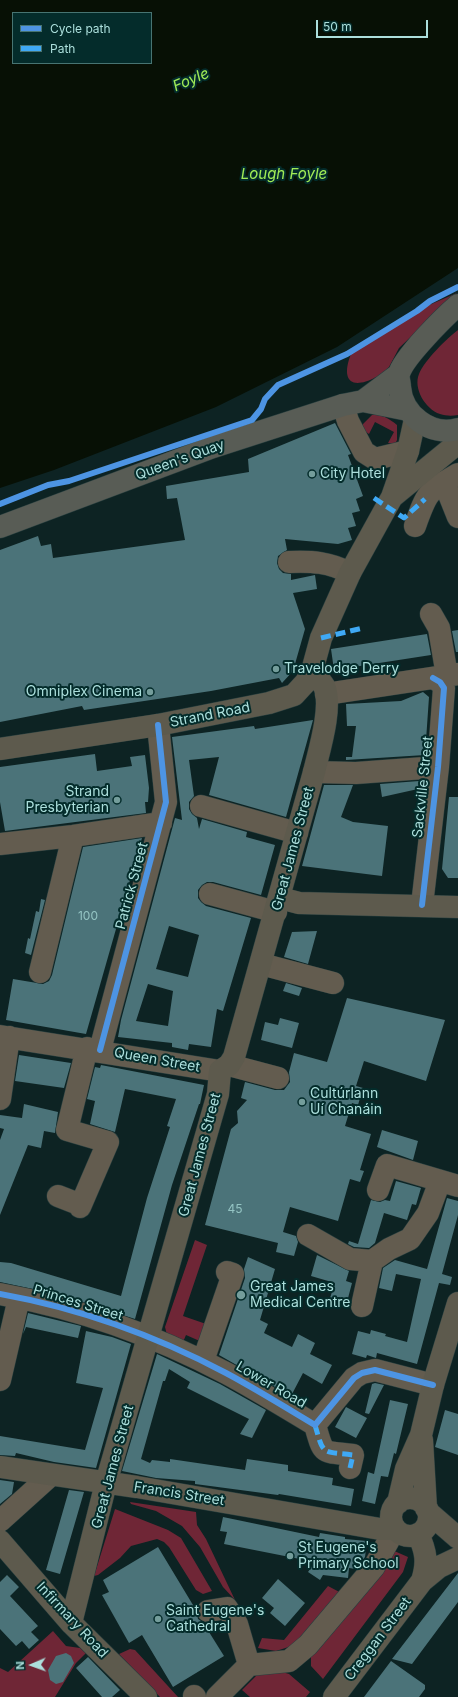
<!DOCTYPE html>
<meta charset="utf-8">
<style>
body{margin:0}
#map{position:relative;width:458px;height:1697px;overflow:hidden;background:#0d2323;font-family:Inter,sans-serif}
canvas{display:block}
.legend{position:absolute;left:12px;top:12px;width:140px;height:52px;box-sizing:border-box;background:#042c2b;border:1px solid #477472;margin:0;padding:5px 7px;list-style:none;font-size:12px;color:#acdfdc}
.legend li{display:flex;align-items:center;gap:8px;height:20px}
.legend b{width:20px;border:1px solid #477472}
.north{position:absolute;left:12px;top:1645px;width:40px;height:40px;-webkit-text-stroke:3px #042c2b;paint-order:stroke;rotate:268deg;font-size:11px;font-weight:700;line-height:16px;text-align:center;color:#acdfdc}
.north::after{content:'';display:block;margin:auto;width:14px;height:18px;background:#acdfdc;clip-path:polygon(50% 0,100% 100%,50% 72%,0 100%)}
.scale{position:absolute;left:316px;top:20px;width:112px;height:18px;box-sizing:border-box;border:2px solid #acdfdc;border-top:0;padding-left:5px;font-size:12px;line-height:14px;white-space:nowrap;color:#acdfdc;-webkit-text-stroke:3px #042c2b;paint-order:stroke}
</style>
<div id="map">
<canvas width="458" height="1697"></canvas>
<ul class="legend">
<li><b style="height:5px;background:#4d94e3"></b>Cycle path</li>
<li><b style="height:5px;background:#3fa9f5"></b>Path</li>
</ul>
<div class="north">N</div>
<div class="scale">50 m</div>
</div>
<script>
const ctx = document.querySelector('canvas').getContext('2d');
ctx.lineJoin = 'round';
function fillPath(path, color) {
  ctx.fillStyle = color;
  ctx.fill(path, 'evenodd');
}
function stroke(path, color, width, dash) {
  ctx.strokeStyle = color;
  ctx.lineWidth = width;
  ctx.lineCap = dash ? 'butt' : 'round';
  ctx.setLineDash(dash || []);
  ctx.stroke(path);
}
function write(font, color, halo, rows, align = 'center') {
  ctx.font = font + ' Inter,sans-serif';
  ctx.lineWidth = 4;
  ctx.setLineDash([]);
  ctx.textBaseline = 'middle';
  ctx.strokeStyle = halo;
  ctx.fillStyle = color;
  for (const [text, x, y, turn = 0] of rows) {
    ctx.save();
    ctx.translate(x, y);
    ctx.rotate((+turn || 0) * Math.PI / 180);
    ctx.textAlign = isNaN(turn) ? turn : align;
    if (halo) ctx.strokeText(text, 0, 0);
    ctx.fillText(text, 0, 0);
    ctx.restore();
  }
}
fillPath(new Path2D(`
 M457,293L399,348L389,367L377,380L376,377C350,391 341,379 351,354L427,306Z
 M458,330V415C452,416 446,416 440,414C425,409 413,388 419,374C424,361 447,338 458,330Z
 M372,415C382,414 389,419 397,425V440L395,444L388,443L394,432L375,422L369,434L363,430V424Z
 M195,1240L207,1245L183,1316L209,1325L202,1342L186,1335L183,1342L167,1335L165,1327Z
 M130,1502L196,1512L197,1525L206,1539L235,1600L223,1587L200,1547L182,1526L156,1511L131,1504Z
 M115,1509L168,1530L181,1538L212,1591L203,1594L196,1590L169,1547L164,1542L157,1539L131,1546L120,1558L98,1575L94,1576Z
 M392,1550L408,1557L403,1572L323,1679L311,1666V1650Z
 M328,1586L345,1595L301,1643L276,1651L258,1648L262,1638L284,1640Z
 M53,1631L66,1646L80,1648L86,1653L76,1663L55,1697H0V1668L8,1672Z
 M130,1649L135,1650L178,1697H160L119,1654Z
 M282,1672L289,1674L310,1692L306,1697H250L242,1690L259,1673Z`), '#6f2636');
fillPath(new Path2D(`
 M0,0H458V268L337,347L216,407L54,470L0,488ZM13,13H151V63H13Z`), '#071005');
fillPath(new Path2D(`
 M335,423L351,454L348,455L363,496L356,499L360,511L352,513L356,526L348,528L352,540L338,544L285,539L287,550L278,556L277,563L279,569L283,573L291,574V580L315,575L317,589L293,593L305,629L293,671L282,683L279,678L211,691L84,710L82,706L0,722V550L38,536L41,546L51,544L53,558L185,540L177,498L167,499L166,486L249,472L248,459Z
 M458,630V652H456L452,631Z
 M427,634L431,655L334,670L331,649Z
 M423,692L429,697L425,755L346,760V757H352L356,726H347L346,704L401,701Z
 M313,720L286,817L209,795L219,757L189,760L194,796L189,802V809L192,814L197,818L199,829L202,819L247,832L246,837L275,845L261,895L213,882H207L202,885L198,890V898L201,902L206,906L251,918L223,1011L217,1009L211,1047L189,1044L188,1050L172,1047V1043L118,1037L121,1020L175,818L182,820L172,737L254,726L255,729ZM169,926L199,935L188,977L156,969ZM148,984L173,991L168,1026L136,1021Z
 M95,754L97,771L132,766L130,757L145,755L149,788L148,802H145L146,813L5,831L0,802V767Z
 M419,781L418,789L382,797L380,784Z
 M324,785H353L341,817L353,822L388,826L382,876L302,866Z
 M449,797H458V878H448L442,869Z
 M142,838L86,1034L6,1020L13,979L43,984L49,981L52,975L83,847Z
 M41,899L45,900L31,955L25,953L28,938L30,939L36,911L39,912Z
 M317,931L308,964L284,957L292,932Z
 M286,983L302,988L299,996L283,991Z
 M347,998L445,1020L426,1081L364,1061L356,1086L363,1088L358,1105L352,1103L345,1126L371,1134L360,1170L364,1171L360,1182L350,1179L338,1221L290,1207L283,1232L296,1236L298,1242L294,1256L276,1252L278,1243L205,1225L231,1129L238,1123L237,1111L247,1100L241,1098L245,1082L275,1090H284L290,1082L289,1072L294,1053L327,1062Z
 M280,1018L299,1023L292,1048L261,1040L265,1022L278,1025Z
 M19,1055L71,1063L64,1088L15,1081Z
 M101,1065L204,1085L200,1104H199L172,1185L135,1319L61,1295L0,1282V1262L11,1263L121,1296L147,1198L170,1127L167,1126L176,1099L125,1089L115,1132L90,1124L95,1101L87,1099L95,1067L100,1068Z
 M24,1104L58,1112L55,1133L44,1131L41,1148L28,1145L0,1215V1140L4,1129L0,1128V1115L22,1118Z
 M382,1130L418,1141L413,1160L377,1147Z
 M396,1181L421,1188L416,1205L412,1204L407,1220L384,1213L375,1243L369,1248L354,1247L348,1244L349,1241L358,1244L371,1200L380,1202L385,1200L390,1201Z
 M447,1198L458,1201V1215L442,1274L452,1277L450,1285L439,1283L417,1364L377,1353L376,1358L367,1355L366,1358L352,1354L358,1331L370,1334L371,1330L386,1334L385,1336L407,1342L421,1279L396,1274L392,1291L379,1288L383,1268L395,1260L427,1269Z
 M317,1255L349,1271L346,1281L352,1283L347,1302L330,1298L335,1283L311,1276Z
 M248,1257L275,1269L260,1320L268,1324L264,1333L292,1347L298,1334L315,1343L310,1354L332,1365L322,1384L303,1373L291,1396L219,1355L245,1278L244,1269Z
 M28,1313L81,1326L78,1338L26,1327L23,1334Z
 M86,1331L112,1337L131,1344L96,1468L54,1462L16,1453L15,1456L0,1455V1436L85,1450L103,1388L76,1383Z
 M157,1354L220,1384L266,1410L252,1438L240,1434L249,1419L187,1388L190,1382L169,1369L165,1381H163L141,1459L150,1463L152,1460L170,1462V1459L245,1470L247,1459L288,1465V1471L333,1478L332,1485L354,1489L351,1506L279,1494L278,1495L195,1484V1481L156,1478L122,1471Z
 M375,1383L384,1385L369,1414L365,1413L372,1384Z
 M390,1400L408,1404L396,1454L394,1453L388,1477L381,1476L375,1504L362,1501L368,1472L374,1474Z
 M346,1407L367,1418L356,1438L335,1427Z
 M445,1410L458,1414V1455L435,1447Z
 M0,1480L14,1482L12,1494L0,1504Z
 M69,1490L84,1492L60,1574L46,1570Z
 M223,1517L319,1537L320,1533L345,1537V1539L367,1541L365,1557L356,1569L349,1568L348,1578L323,1575L320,1580L308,1572L315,1562L224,1544L227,1532L220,1531Z
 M158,1547L196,1610L198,1619L204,1623L215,1622L218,1628L209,1632L224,1656L173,1687L142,1635L129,1643L102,1595L109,1592L103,1580Z
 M458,1573V1602L412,1664L392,1659Z
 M7,1575L19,1587L10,1596L38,1626L31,1632L39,1640L29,1649L22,1641L16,1646L0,1629V1582Z
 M278,1579L305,1603L285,1626L270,1613L274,1608L262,1598Z
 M66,1653L71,1656L74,1663L63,1682L56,1684L50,1680L48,1670L56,1656Z
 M88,1657L120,1690L112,1697H102L76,1668Z
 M391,1661L425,1685V1689L419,1697H364Z`), '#4b7379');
const minor = new Path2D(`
 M343,405L348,421L364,452L375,459L408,451
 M444,482L458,517
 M415,526C427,492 427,492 458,474
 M289,562C312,561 329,562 350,573
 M431,614L439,628L447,676
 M326,694L458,674
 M314,772L356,773L438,767
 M201,806L297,833
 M0,844L73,836L161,823
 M210,894L276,912
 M422,905L438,767L444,688L440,682L433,678
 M261,964L333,983
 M40,972L73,836
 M0,1036L220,1071
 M100,1050L166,802L158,725
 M229,1065L278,1078
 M0,1099L9,1037
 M378,1190L387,1165L458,1186
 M58,1196L76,1203L82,1202
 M80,1207L108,1142L67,1130L87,1048
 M308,1235L350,1259L372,1261L389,1249L410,1239L428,1213L440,1181
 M0,1294C78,1308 156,1336 226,1373C256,1389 285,1407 315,1425L354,1378L362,1373L375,1370L433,1385
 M362,1306L372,1261
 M203,1361L233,1274L227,1272
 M0,1380L19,1298
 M315,1425C324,1456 321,1451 353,1455L350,1468
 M0,1521L51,1475
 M208,1611L227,1608L237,1624L249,1665L217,1697
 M249,1665L289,1661L308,1645L374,1567L395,1529
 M194,1696L195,1697`);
const major = new Path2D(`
 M392,497L458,443
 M0,749L158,725L269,703L294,695L306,682L312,671L321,638L350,573L392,497L408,451L415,419
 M280,898L299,903L458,907
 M422,1440L426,1508
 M0,1467L137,1487L380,1529H395
 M391 1517a19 19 0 1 1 38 0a19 19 0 1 1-38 0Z
 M398,1503L406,1469L421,1435L433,1385L458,1303
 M428,1512L458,1538
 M418,1534C426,1551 428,1562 422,1581
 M0,1541L71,1623L146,1697
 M71,1623L106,1483L218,1094L220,1071L229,1065L234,1057L314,772C319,751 333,706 324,686C321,681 316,676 312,671
 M334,1697L422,1581L439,1567L458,1558`);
const highway = new Path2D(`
 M458,305C444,317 403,358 399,374C398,378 400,383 400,387C402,414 430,437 458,429
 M363,401L408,410
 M0,527L213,447L343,405L363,401L399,374`);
stroke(minor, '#283f3f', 23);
stroke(major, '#283f3f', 23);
stroke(highway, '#283f3f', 23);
stroke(minor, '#635c4f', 22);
stroke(major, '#5d5a4d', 22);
stroke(highway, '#585c55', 22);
stroke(new Path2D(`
 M374,498L404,518L425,499
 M321,638L363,628
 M315,1425C324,1456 321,1451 353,1455L350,1468`), '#3fa9f5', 5, [10, 5]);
stroke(new Path2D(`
 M0,504L48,485L69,481L252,420L261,409L265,399L278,385L347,354L417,311L430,301L458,287
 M422,905L438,767L444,688L440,682L433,678
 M100,1050L166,802L158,725
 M0,1294C78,1308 156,1336 226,1373C256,1389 285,1407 315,1425L354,1378L362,1373L375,1370L433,1385`), '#4d94e3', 6);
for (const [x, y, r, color] of [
 [312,474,4,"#749d9b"],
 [276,669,4,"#749d9b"],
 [150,692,4,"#749d9b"],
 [117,800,4,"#749d9b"],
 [302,1102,4,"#749d9b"],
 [241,1295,5,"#749d9b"],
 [290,1556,4,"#749d9b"],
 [158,1619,4,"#749d9b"]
]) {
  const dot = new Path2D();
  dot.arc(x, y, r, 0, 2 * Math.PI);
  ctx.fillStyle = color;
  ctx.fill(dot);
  stroke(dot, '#042c2b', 1.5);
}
write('12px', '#94c4c3', null, [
 ["100",88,916],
 ["45",235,1209]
]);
write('14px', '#acdfdc', '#042c2b', [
 ["Queen's Quay",180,460,-20],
 ["Strand Road",210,715,-11],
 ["Sackville Street",423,787,-84],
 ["Great James Street",293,849,-75],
 ["Patrick Street",132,886,-75],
 ["Queen Street",157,1060,10],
 ["Great James Street",200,1155,-75],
 ["Princes Street",78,1303,17],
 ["Lower Road",271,1385,30],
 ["Great James Street",113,1467,-75],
 ["Francis Street",179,1494,9],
 ["Infirmary Road",72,1620,47],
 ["Creggan Street",378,1639,-53]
]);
write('14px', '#acdfdc', '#042c2b', [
 ["City Hotel",320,474],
 ["Travelodge Derry",284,669],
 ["Omniplex Cinema",142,692,"right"],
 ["Strand",109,792,"right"],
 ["Presbyterian",109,808,"right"],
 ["Cultúrlann",310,1094],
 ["Uí Chanáin",310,1110],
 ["Great James",250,1287],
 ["Medical Centre",250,1303],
 ["St Eugene's",298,1548],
 ["Primary School",298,1564],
 ["Saint Eugene's",166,1611],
 ["Cathedral",166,1627]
], 'left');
write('italic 15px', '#a0eb56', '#042c2b', [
 ["Foyle",191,80,-23],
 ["Lough Foyle",284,174]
]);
</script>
